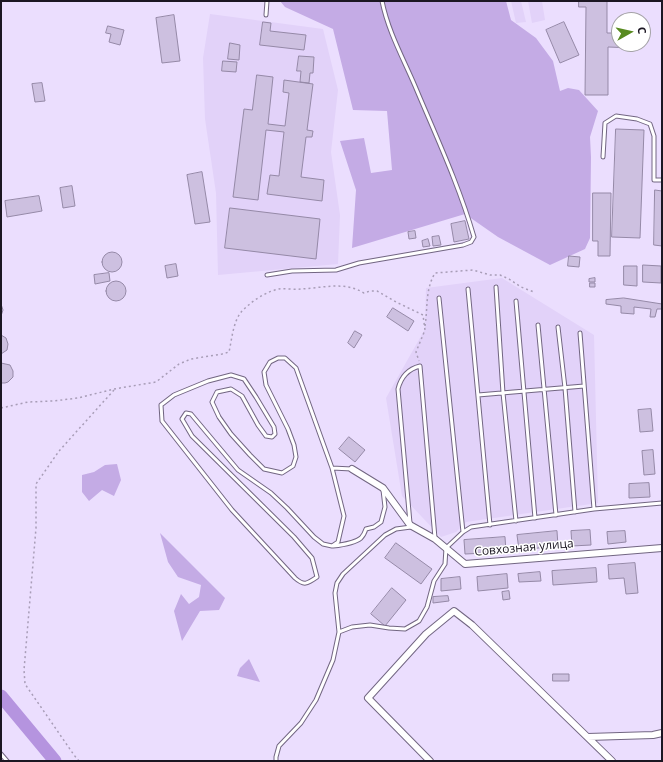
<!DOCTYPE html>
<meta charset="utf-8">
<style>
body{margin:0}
#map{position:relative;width:663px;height:762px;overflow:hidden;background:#ebdefe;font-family:"Open Sans",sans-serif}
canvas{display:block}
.frame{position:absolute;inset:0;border:2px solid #1b1622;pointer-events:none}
.north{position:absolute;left:611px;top:12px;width:40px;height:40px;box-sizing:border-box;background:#fff;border:1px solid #a4a2a7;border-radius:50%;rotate:82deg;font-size:11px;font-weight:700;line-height:16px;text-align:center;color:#1b1622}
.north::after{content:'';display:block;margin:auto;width:14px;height:18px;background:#588a20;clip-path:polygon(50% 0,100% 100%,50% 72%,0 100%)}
</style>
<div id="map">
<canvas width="663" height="762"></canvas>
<div class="frame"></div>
<div class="north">С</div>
</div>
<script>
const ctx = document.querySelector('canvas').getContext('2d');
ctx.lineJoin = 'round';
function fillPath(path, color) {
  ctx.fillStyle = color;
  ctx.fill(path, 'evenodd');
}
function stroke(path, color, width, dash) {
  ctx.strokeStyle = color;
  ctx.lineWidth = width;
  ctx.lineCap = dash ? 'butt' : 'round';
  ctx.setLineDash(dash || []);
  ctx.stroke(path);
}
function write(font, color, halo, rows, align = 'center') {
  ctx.font = font + ' "Open Sans",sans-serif';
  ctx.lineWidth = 3;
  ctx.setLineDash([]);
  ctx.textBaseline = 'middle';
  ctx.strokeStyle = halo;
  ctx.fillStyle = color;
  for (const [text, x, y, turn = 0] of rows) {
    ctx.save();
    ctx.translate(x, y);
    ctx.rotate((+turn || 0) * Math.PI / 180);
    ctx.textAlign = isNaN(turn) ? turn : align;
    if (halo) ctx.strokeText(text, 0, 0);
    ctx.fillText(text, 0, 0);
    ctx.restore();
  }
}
fillPath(new Path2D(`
 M511,1H521L526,22L516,23Z
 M528,1H542L545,20L532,23Z
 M210,14L323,29L338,90L331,152L340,215L338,264L218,275L216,193L205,119L203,58Z
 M502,278L594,335L598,503L466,522L456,532L441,537L402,496L386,398L425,329L426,288Z`), '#e2d2f9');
fillPath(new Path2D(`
 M280,1H506L511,20L536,38L553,61L560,91L568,88L579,90L598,111L590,137L591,157L590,238L585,249L550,265L498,237L465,214L352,248L356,190L340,141L364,138L371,173L392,170L387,111L353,110L333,29L285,7Z
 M117,464L121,480L114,496L102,490L89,501L82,492V475L94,472L105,465Z
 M160,533L225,598L219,610L200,611L182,641L174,611L181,594L189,604L199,597L201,585L178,577L168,562Z
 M249,659L260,682L237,676L240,668Z`), '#c4abe5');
stroke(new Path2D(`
 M1,696L55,761`), '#b594df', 13);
const building = new Path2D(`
 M579,1H607V33H619V44H634V48L608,47V95H585L586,7H579Z
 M174,15L180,61L162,63L156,18Z
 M263,22L271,23L270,31L306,35L304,50L260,45Z
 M564,22L579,55L560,63L546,30Z
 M108,26L124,30L120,45L109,42L111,34L106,33Z
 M230,43L240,45L239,60L228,59Z
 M299,56L314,57L313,73H310L309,83L300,82L301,71H297Z
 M223,61L237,62L236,72L222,71Z
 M257,75L273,77L268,124L285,126L289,93L283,92L284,80L313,84L307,130L313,131L312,137H306L301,177L324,180L322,201L267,194L270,175L279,176L284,132L266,130L258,200L233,197L244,109L252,110Z
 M42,83L45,101L35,102L32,84Z
 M616,129L644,130L640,238L612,237Z
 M202,172L210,222L195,224L187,175Z
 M72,186L75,206L63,208L60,188Z
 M655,190L662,191V246L654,245Z
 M593,193H611L610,256H598V241H593Z
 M39,196L42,211L7,217L5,201Z
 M230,208L320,219L316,259L225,248Z
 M465,221L469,239L454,242L451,224Z
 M415,231L416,238L409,239L408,232Z
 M439,236L441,245L433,246L432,237Z
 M428,239L430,246L423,247L422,241Z
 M102 262a10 10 0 1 1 20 0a10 10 0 1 1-20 0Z
 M569,256L580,257L579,267L568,266Z
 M176,264L178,276L167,278L165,266Z
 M643,265L661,266V283L643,282Z
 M624,266H637V286L624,285Z
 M109,273L110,281L95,284L94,275Z
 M595,278V282H589V279Z
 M106 291a10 10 0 1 1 20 0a10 10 0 1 1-20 0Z
 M590,283H595V287H590Z
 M624,298L662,304V309H657L655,317H650L651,309L634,307V314L621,313V306L606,304V300Z
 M1,304L3,310L1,316Z
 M393,308L414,321L408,331L387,317Z
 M355,331L362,335L354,348L348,343Z
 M1,335L6,338L8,344L7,350L1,354Z
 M1,363L10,365L13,371V377L8,382L5,383H1Z
 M651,409L653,431L640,432L638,410Z
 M349,437L365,450L355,462L339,449Z
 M653,450L655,474L644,475L642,451Z
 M649,483L650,497L629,498V484Z
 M590,530L591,545L572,546L571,531Z
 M557,531L558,546L519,550L517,535Z
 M625,531L626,542L608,544L607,532Z
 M505,537L506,552L465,554L464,540Z
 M396,543L432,569L421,584L385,558Z
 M635,563L638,593L626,594L624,578L609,579L608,565Z
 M596,568L597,582L553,585L552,571Z
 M540,572L541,581L519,582L518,574Z
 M507,574L508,588L478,591L477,577Z
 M460,577L461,589L441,591V579Z
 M392,588L406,600L385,626L371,614Z
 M509,591L510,599L503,600L502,592Z
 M448,596L449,601L433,603V597Z
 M553,674H569V681H553Z`);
fillPath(building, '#cdc0e0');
stroke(building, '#9589a7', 1);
const service = new Path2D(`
 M266,15L267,1
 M603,157L605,123L616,116L637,119L650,124L654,136V180H662
 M267,275L292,271L336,270L359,263L463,245L471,242L474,237C459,185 436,136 415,86C403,58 388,31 382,1
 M496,287L503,393L516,521
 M468,289L490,525
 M439,298L463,532
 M516,301L535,518
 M538,325L556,515
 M558,327L565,388L575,512
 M580,333L594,509
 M278,358H285L296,368L332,468L344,516L338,542L332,546L323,544L314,537L287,508L271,493L238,470L191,414L186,413L182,419L192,436L294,537L312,558L317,577C307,584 304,586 295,578L232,510L162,421L161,405L174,395L208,381L231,375L244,379L256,397L274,427L275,434L272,437L266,436L258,425L242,396L231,389L217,392L212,402L219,417L231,434L250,455L264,469L282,473L293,466L296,457L294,445L288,429L266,385L264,372L270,362Z
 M478,395L584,386
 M332,468L352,469
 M410,523L398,389C401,377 408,369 420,366L435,538
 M333,546C342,545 355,543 361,538C363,536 365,532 366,529L374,527L381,522L385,507L383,490
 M339,632L352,627L370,625L389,628L405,629L419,621L427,607L434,581L445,564L446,548L463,532L471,527L594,509L662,503
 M1,754L7,761
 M276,761V757L279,746L301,723L316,700L333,660L339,632L335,593L337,583L343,574L385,535L396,529L411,527`);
const minor = new Path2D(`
 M352,469L383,488L410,525L435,539L465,564L662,548
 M588,737L653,735L662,733
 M430,761L368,698L426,634L454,611L472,625L612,761`);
stroke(service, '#726682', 5);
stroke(minor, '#726682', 8);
stroke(new Path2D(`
 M425,326C428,307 425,290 435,273L473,270L490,275H500L509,279L521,287L534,292
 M1,408L28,402L53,401L78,398L114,389L156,382L179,364L191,359L222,354L229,352C232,339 233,321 242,311C252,301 265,292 279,289C286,288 294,290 301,289C322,288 345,281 364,293L370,291H377L396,302L423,315L425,330L416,352L419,361
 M79,761L74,755L25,684L24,670L36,528V484L59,451L114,390`), '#a89db7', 1.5, [2, 3]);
stroke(service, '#fff', 3);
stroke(minor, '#fff', 6);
write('12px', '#1b1622', '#fff', [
 ["Совхозная улица",524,548,-5]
]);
</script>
